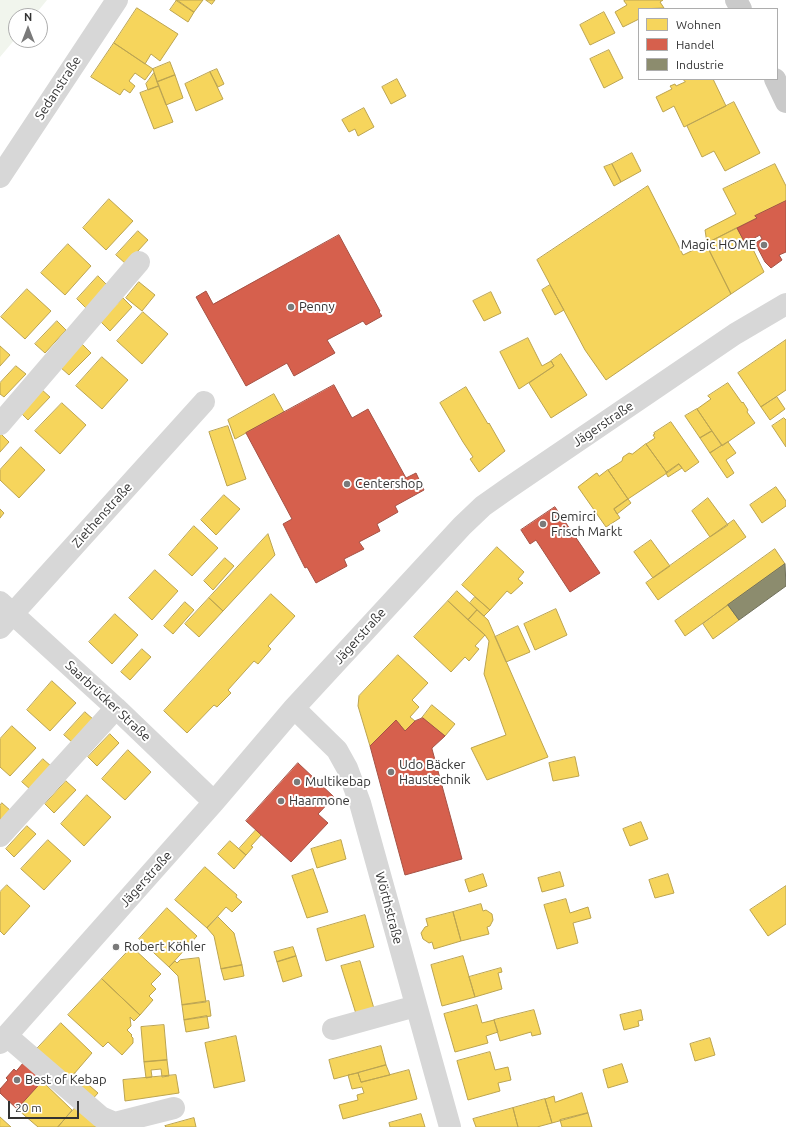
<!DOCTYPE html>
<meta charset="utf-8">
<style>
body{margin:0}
#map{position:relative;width:786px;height:1127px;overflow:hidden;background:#fff;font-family:Ubuntu,sans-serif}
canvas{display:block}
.legend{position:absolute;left:638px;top:8px;width:140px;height:72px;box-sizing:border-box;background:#fff;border:1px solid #adadad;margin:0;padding:5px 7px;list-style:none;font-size:12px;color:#333}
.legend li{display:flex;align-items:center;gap:8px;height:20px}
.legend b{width:20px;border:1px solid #adadad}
.north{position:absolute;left:8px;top:8px;width:40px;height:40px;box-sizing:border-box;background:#fff;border:1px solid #adadad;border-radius:50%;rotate:0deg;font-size:11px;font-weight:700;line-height:16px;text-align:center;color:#333}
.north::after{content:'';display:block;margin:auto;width:14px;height:18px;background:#7a7a7a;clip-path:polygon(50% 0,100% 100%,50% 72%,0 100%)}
.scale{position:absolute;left:8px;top:1101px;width:71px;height:18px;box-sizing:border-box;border:2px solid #333;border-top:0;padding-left:5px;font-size:12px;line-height:14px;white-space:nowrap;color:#333;-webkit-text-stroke:3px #fff;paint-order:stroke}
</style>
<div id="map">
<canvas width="786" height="1127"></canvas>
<ul class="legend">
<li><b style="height:11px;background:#f6d55c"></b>Wohnen</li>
<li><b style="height:11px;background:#d6604d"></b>Handel</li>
<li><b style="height:11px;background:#8c8c6e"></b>Industrie</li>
</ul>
<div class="north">N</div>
<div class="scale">20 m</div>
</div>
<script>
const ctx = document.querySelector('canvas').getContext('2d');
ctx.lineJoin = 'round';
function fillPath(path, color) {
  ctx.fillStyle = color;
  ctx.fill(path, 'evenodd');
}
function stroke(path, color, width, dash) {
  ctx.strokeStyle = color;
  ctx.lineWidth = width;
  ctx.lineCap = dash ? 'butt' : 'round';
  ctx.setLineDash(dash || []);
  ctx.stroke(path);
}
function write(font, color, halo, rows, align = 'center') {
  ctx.font = font + ' Ubuntu,sans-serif';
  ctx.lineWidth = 4;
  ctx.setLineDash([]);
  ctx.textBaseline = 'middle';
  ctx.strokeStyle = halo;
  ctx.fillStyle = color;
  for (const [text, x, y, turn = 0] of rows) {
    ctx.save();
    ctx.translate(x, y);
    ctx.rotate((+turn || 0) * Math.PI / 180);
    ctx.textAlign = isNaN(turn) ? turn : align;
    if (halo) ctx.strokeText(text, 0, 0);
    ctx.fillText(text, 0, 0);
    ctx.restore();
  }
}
fillPath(new Path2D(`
 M0,0H47L34,16H16V38L0,57Z`), '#f1f5ed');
const homes = new Path2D(`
 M176,0H203L194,12Z
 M177,0L194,12L188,22L170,10Z
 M206,0H215L212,4Z
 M626,0H663L660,2L664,8L639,9V19L623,27L615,12L627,5L624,1Z
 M137,8L178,34L160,61L151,54L145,64L114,43Z
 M604,12L615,33L590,45L580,25Z
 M114,43L153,69L145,80L135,73L129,81L135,86L130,93L124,89L120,95L91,77Z
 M609,50L623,78L604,88L590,59Z
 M170,62L175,75L157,82L153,69Z
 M217,69L224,84L218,87L210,72Z
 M210,72L223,99L196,111L185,84Z
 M154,73L159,86L148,90L146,84Z
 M175,75L183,98L166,105L157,82Z
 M397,79L406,96L391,104L382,87Z
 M683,79H713L726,106L684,127L674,106L663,112L656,97L672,89L670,86L675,84L676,86L685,82Z
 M159,86L173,122L154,129L140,93Z
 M734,102L760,153L725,171L714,151L702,157L687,126Z
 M364,108L374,127L358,136L355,129L349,132L342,120Z
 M632,153L641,171L621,182L612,164Z
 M612,164L621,182L614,186L604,167Z
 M775,164L786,186V201L755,216L757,218L707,243L705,230L736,214L723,189Z
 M648,186L683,255L706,244L731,294L606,380L585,350L537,260Z
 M109,199L133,221L106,250L83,228Z
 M737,228L745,243L749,241L764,272L731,294L706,244Z
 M138,231L148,240L126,264L116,255Z
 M68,244L91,266L65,295L41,273Z
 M98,276L107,285L86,308L77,299Z
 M139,282L155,295L142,311L126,298Z
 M550,285L564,310L555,315L542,290Z
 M27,289L51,311L25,339L1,317Z
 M491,292L501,313L484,321L473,301Z
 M123,298L132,307L110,331L101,322Z
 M143,312L168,334L142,364L117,341Z
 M57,321L66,330L45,353L35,344Z
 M528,338L542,366L551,361L554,366L519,389L500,352Z
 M786,340V390L761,407L738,373Z
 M82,344L91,353L69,375L60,367Z
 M0,346L10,355L0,366Z
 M561,354L587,395L551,418L529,383L554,366L551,361Z
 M102,357L128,380L102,409L76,386Z
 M16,366L26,374L4,397L0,394V383Z
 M728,383L742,403L743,402L748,410L747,412L755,423L722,446L697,409L711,399L708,396Z
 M466,387L488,424L489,423L505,451L479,472L470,459L473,457L463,442L440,403Z
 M41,389L50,397L28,420L20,412Z
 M274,394L284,412L235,439L228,420Z
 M777,397L785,409L770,420L761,407Z
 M62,403L86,425L60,454L35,431Z
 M697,409L712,431L700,438L685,416Z
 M784,418L786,420V447L772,426Z
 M671,422L699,462L685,472L679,464L667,473L646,444L655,438L653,435L655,434L654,433Z
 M228,426L246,479L227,486L209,432Z
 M712,431L722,445L710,453L700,438Z
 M0,433L9,442L0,452Z
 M728,442L736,453L726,460L734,473L727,478L710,453Z
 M646,444L667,473L628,499L608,470L622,461L623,457L629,453L632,454Z
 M21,447L45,470L19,498L0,480V470Z
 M679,464L682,468L668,477L666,473Z
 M608,470L628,499L614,509L620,518L606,527L578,487L595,474L597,473L599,476Z
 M776,487L786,501V506L762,523L750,505Z
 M224,495L240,509L216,535L201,520Z
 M708,498L728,525L710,537L692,511Z
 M628,499L631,503L617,514L614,509Z
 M0,509L4,513L0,518Z
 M734,520L746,537L658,600L646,583Z
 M194,526L218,548L192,576L169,555Z
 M268,534L275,555L223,611L209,598Z
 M651,540L670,566L653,578L634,552Z
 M497,547L524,572L518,579L523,583L511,594L507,591L490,610L462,585Z
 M775,549L785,564L685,636L675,621Z
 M225,558L234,566L213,590L204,581Z
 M155,570L178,591L152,620L129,598Z
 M457,591L477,610L468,620L448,601Z
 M271,594L295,616L268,646L271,649L258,664L254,661L228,690L231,693L217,707L214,705L187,733L164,711Z
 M475,597L490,610L484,616L470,603Z
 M209,598L223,611L199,637L185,624Z
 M448,601L485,635L475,646L479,649L469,661L465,657L451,672L414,637Z
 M185,602L194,610L173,634L164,626Z
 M728,605L739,620L713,639L703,624Z
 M556,609L567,635L535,650L524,624Z
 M477,610L488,620L548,757L487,780L471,748L506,735L484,674L489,641L485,635L468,620Z
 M115,614L138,635L112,664L89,642Z
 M518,626L530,652L506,662L495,637Z
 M142,649L151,657L130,680L121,672Z
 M398,655L428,683L412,700L419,707L410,717L415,721L405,731L396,720L370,746L358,706L359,696Z
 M52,681L76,703L50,731L27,710Z
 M432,705L455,724L445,736L422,718Z
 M85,712L94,720L73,743L64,735Z
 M12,726L36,748L10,776L0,767V739Z
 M110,734L119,743L97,766L88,757Z
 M128,750L151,772L125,800L102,779Z
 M575,757L579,776L553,781L549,763Z
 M43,759L52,767L31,790L22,782Z
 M66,781L76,790L54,813L45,804Z
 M87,795L111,817L84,846L61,824Z
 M2,803L11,811L0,823V806Z
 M641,822L648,839L630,846L623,829Z
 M27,826L36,834L14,857L6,849Z
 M256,830L261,835L251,846L253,847L246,855L239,849Z
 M48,840L71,861L44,890L21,869Z
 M341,840L346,859L317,868L311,849Z
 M230,841L246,855L234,869L218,854Z
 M205,867L237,895L236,897L242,902L232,912L226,907L207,928L175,900Z
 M313,869L328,912L307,918L292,876Z
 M560,872L564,886L542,892L538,878Z
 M483,874L487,886L469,892L465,880Z
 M668,874L674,893L655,898L649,880Z
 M7,885L30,906L4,935L0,931V892Z
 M786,886V924L768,936L750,910Z
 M566,899L570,913L588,907L591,918L573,923L578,943L557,949L544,905Z
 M481,904L483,911L486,910L492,914L493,920L490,926L487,927L489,934L461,941L453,912Z
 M167,908L197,936L169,967L139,939Z
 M453,912L461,941L434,949L432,942L429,943L423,939L421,933L425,927L428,926L426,919Z
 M365,915L374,947L326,961L317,929Z
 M218,917L234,933L242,965L221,969L214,936L207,928Z
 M132,947L161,974L151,984L156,989L149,996L153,1000L140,1015L102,979Z
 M293,947L296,956L277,962L274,952Z
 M296,956L302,976L283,982L277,962Z
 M463,956L475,997L442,1006L431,965Z
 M199,958L206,1002L182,1005L178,976L169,967L175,961L177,963L180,960Z
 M360,961L375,1012L357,1017L341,966Z
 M242,965L244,976L224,980L221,969Z
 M501,968L502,972L498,973L502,989L475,997L469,977Z
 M102,979L140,1015L134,1021L130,1017L131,1026L127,1030L132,1035L131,1036L133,1038V1043L122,1055L108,1042L103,1047L68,1015Z
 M209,1001L211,1016L184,1020L182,1005Z
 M477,1005L482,1023L494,1020L498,1032L486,1036L488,1043L455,1052L444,1014Z
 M534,1010L541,1034L532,1036L531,1032L500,1041L494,1020Z
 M641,1010L643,1020L638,1021L639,1026L624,1030L620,1015Z
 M207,1016L209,1028L186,1032L184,1020Z
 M61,1023L92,1053L67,1082L34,1052Z
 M164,1025L167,1060L144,1062L141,1027Z
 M236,1036L245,1081L214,1088L205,1043Z
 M710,1038L715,1055L695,1061L690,1044Z
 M381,1046L386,1065L334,1079L329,1060Z
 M490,1052L495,1070L508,1067L511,1080L498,1083L500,1091L468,1100L457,1061Z
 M167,1060L169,1076L162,1077L161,1069L151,1070L152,1077L146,1078L144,1062Z
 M622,1064L628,1082L608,1088L603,1070Z
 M386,1065L390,1075L361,1082L358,1073Z
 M409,1070L417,1099L343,1119L339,1105L358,1100L357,1095L364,1093L362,1087L352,1089L348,1075L358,1073L361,1082Z
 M75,1073L98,1093L90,1102L68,1082Z
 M176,1075L179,1093L125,1101L123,1080Z
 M42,1081L72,1110L58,1127H38L17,1109Z
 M582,1093L588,1113L552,1123L545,1099L554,1096L555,1102Z
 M545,1099L552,1123L537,1127H518L513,1108Z
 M76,1107L103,1127H58Z
 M513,1108L518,1127H476L473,1119Z
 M588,1113L592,1127H562L560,1120Z
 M421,1114L425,1127H390L389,1123Z
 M0,1117L11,1127H0Z
 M194,1118L196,1127H166L165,1126Z`);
fillPath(homes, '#f6d55c');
stroke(homes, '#bca450', 1);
const shops = new Path2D(`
 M786,201V252L779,255L782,260L771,268L765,262L755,243L762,239L760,235L745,243L737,228L757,218L755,216Z
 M339,235L380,311L379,312L382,316L366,325L363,321L327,340L335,353L294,376L287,363L246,386L196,297L206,291L213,304Z
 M334,385L352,418L368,409L406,478L416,473L424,490L395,506L398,512L377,524L380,531L359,542L364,549L344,559L347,566L316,583L307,567L305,568L283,524L292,519L246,433Z
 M555,507L600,573L570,592L536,540L530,544L521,530Z
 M423,718L445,736L432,748V749L462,859L405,875L370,746L396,720L405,731L415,721Z
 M298,763L334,797L318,814L328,823L291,862L246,821Z
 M26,1060L45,1078L17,1109L0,1093V1089L8,1080L6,1078L14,1069L16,1071Z`);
fillPath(shops, '#d6604d');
stroke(shops, '#a55245', 1);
const industry = new Path2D(`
 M785,564L786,586L739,620L728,605Z`);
fillPath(industry, '#8c8c6e');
stroke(industry, '#71715c', 1);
stroke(new Path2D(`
 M0,177L117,0
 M0,424L139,262
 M0,602L116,708L214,802
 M0,628L204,402
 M294,708L337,750L347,768L360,803L450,1127
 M0,836L116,708
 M333,1029L416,1006
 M7,1036L101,1117L115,1123L174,1108
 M0,1043L214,802L294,708L462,526L483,506L510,487L735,334L786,304`), '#d7d7d7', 22);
stroke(new Path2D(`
 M736,0L741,9
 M775,79L786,102`), '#cacaca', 22);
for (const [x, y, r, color] of [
 [764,245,4,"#7a7a7a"],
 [291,307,4,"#7a7a7a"],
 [347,484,4,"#7a7a7a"],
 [543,524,4,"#7a7a7a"],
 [391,772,4,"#7a7a7a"],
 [297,782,4,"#7a7a7a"],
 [281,801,4,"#7a7a7a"],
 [116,947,4,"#7a7a7a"],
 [17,1080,4,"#7a7a7a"]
]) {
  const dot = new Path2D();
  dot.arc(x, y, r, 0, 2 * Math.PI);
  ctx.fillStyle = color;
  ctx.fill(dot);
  stroke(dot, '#fff', 1.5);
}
write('13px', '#333', '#fff', [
 ["Sedanstraße",58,88,-57],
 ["Jägerstraße",603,424,-34],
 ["Ziethenstraße",102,515,-48],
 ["Jägerstraße",360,636,-48],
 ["Saarbrücker Straße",108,701,43],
 ["Jägerstraße",146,879,-48],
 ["Wörthstraße",389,908,75]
]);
write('13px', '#333', '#fff', [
 ["Magic HOME",756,245,"right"],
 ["Penny",299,307],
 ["Centershop",355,484],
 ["Demirci",551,517],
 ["Frisch Markt",551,532],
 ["Udo Bäcker",399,765],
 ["Haustechnik",399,780],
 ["Multikebap",305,782],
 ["Haarmone",289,801],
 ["Robert Köhler",124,947],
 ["Best of Kebap",25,1080]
], 'left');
</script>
